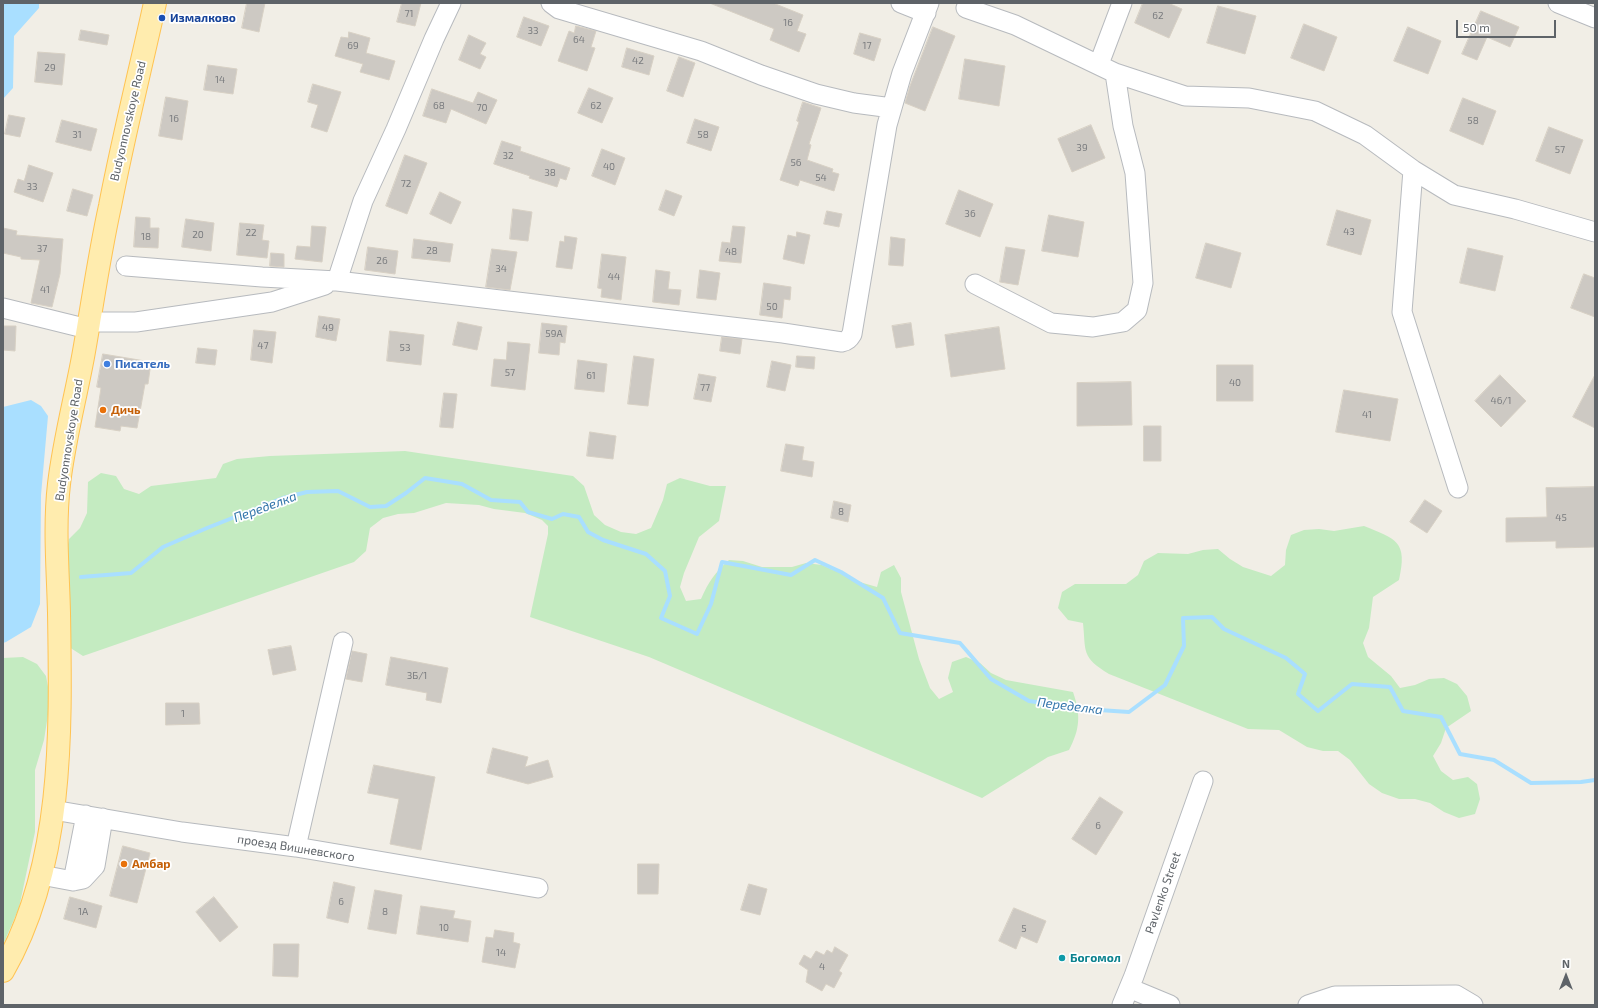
<!DOCTYPE html>
<meta charset="utf-8">
<style>
body{margin:0}
#map{position:relative;width:1598px;height:1008px;overflow:hidden;background:#f1eee6;font-family:"Exo 2",sans-serif}
canvas{display:block}
.frame{position:absolute;inset:0;border:4px solid #5e6368;pointer-events:none}
.north{position:absolute;left:1546px;top:956px;width:40px;height:40px;-webkit-text-stroke:3px #fff;paint-order:stroke;rotate:0deg;font-size:11px;font-weight:700;line-height:16px;text-align:center;color:#5e6368}
.north::after{content:'';display:block;margin:auto;width:14px;height:18px;background:#5e6368;clip-path:polygon(50% 0,100% 100%,50% 72%,0 100%)}
.scale{position:absolute;left:1456px;top:20px;width:100px;height:18px;box-sizing:border-box;border:2px solid #5e6368;border-top:0;padding-left:5px;font-size:12px;line-height:14px;white-space:nowrap;color:#5e6368;-webkit-text-stroke:3px #fff;paint-order:stroke}
</style>
<div id="map">
<canvas width="1598" height="1008"></canvas>
<div class="frame"></div>
<div class="north">N</div>
<div class="scale">50 m</div>
</div>
<script>
const ctx = document.querySelector('canvas').getContext('2d');
ctx.lineJoin = 'round';
function fillPath(path, color) {
  ctx.fillStyle = color;
  ctx.fill(path, 'evenodd');
}
function stroke(path, color, width, dash) {
  ctx.strokeStyle = color;
  ctx.lineWidth = width;
  ctx.lineCap = dash ? 'butt' : 'round';
  ctx.setLineDash(dash || []);
  ctx.stroke(path);
}
function write(font, color, halo, rows, align = 'center') {
  ctx.font = font + ' "Exo 2",sans-serif';
  ctx.lineWidth = 3.5;
  ctx.setLineDash([]);
  ctx.textBaseline = 'middle';
  ctx.strokeStyle = halo;
  ctx.fillStyle = color;
  for (const [text, x, y, turn = 0] of rows) {
    ctx.save();
    ctx.translate(x, y);
    ctx.rotate((+turn || 0) * Math.PI / 180);
    ctx.textAlign = isNaN(turn) ? turn : align;
    if (halo) ctx.strokeText(text, 0, 0);
    ctx.fillText(text, 0, 0);
    ctx.restore();
  }
}
fillPath(new Path2D(`
 M405,451L573,476L584,486L594,515L605,525L621,532L636,534L651,528L663,500L667,484L680,478L710,486H726L719,521L699,537L684,573L680,587L686,601L701,599C708,583 715,572 729,560L743,561L762,567H792L806,563L822,565L863,583L877,587L881,572L894,565L901,578V592L919,659L930,688L939,699L953,692L948,678L952,662L966,657L980,663L991,673L1006,680L1073,692C1081,715 1080,729 1069,750L1048,757L982,798L649,657L530,617L548,534V526L542,520L525,513L494,509L479,505L446,503L414,513L398,514L383,518L370,528L366,551L354,562L83,656L69,647L61,585L69,539L80,528L87,513L88,482L101,473L116,476L124,489L139,494L151,486L216,478L223,464L237,459L270,456Z
 M1364,526C1396,539 1408,541 1399,580L1373,597L1369,628L1363,643L1368,657L1391,676L1400,688L1415,685L1429,679L1444,678L1457,684L1467,696L1471,711L1446,728L1441,743L1433,756L1441,771L1453,780L1468,777L1477,784L1480,799L1475,814L1459,818L1444,812L1430,803L1415,799H1399L1382,793L1369,784L1350,760L1338,751H1323L1307,747L1279,730L1248,729L1109,674C1081,657 1086,652 1083,623L1068,620L1058,608L1062,592L1075,584H1126L1138,575L1144,561L1158,553L1188,554L1203,550L1218,549L1230,559L1243,567L1271,576L1285,565L1286,550L1291,535L1304,530L1319,529L1334,531Z
 M23,657L37,664L46,676L49,692V708L44,740L35,770V832L19,908L3,945V658Z`), '#c4ebc1');
fillPath(new Path2D(`
 M3,3H39V8L14,36L13,88L3,99Z
 M31,400L41,406L48,416L41,495L40,604L31,627L6,642L3,643V407Z`), '#a9dfff');
stroke(new Path2D(`
 M81,577L131,573L163,547L207,528L283,498L307,492L338,491L370,507L386,506L406,493L425,478L462,484L491,500L520,502L528,512L552,519L563,514L579,517L588,532L603,540L646,554L665,571L670,596L661,618L697,634L711,604L722,562L791,575L815,560L841,572L883,598L900,633L960,643L991,679L1029,701L1084,709L1129,712L1165,685L1184,646L1183,618L1212,617L1224,629L1286,658L1305,674L1298,694L1318,711L1352,684L1390,687L1403,711L1441,717L1460,754L1494,760L1531,783L1581,782L1595,780`), '#a9dfff', 4);
const building = new Path2D(`
 M247,3H265L259,32L242,28Z
 M402,3H421L415,26L397,22Z
 M710,3H773L803,15L797,31L806,34L799,52L770,40L774,29Z
 M1143,3H1168L1182,9L1169,38L1135,23Z
 M1218,6L1256,16L1245,54L1207,43Z
 M1481,11L1519,27L1510,47L1487,37L1477,60L1462,54Z
 M524,17L549,26L541,46L517,37Z
 M1304,24L1337,37L1324,71L1291,58Z
 M576,26L596,31L591,47L595,48L587,71L558,61L569,31L574,33Z
 M933,27L955,36L925,111L905,103L910,86Z
 M1408,27L1441,41L1428,74L1394,61Z
 M81,30L109,35L107,45L79,40Z
 M349,32L370,38L366,53L395,61L389,80L360,72L363,64L335,56L341,37L348,38Z
 M860,33L881,39L874,61L854,54Z
 M469,35L486,43L480,54L486,57L480,69L459,60Z
 M627,48L654,56L649,75L622,67Z
 M38,52L65,54L62,85L35,82Z
 M679,57L695,63L683,97L667,91Z
 M965,59L1005,66L999,106L959,99Z
 M208,65L237,69L233,94L204,90Z
 M313,84L341,92L327,132L311,127L318,105L308,102Z
 M589,88L613,98L602,123L578,113Z
 M432,89L473,103L478,92L497,100L486,124L451,109L446,123L423,116Z
 M166,97L188,101L182,140L159,136Z
 M1463,98L1496,111L1483,145L1450,131Z
 M803,102L821,108L809,144L811,145L807,160L833,169L832,172L839,174L834,191L800,180L798,186L780,180L799,122L797,121Z
 M9,115L25,118L20,137L5,134Z
 M695,119L719,127L711,151L687,143Z
 M62,120L97,129L91,151L56,142Z
 M1091,125L1105,158L1072,172L1058,139Z
 M1549,127L1583,140L1570,174L1536,161Z
 M502,141L521,147L520,151L570,168L566,180L560,178L557,187L529,178L530,176L494,164Z
 M602,149L625,158L615,185L592,176Z
 M405,155L427,163L407,214L386,206Z
 M29,165L53,173L43,202L14,192L18,179L24,181Z
 M73,189L93,195L87,216L67,211Z
 M666,190L682,196L674,216L659,210Z
 M959,190L993,204L980,237L946,224Z
 M440,192L461,202L451,224L430,214Z
 M513,209L532,212L528,241L510,239Z
 M1337,210L1371,220L1361,255L1327,245Z
 M827,211L842,214L839,227L824,224Z
 M1049,215L1084,222L1078,257L1042,251Z
 M136,217L150,218V228H159L158,248L134,247Z
 M186,219L214,223L211,251L182,247Z
 M240,223L264,225L262,240L269,241L267,258L237,255Z
 M312,226L326,227L322,262L295,259L297,246L310,247Z
 M733,226L745,227L741,263L719,261L722,242L730,243Z
 M3,228L17,231L16,235L63,239L60,274L52,307L31,303L40,260L21,259V257L3,253Z
 M797,232L810,235L804,264L783,259L788,235L796,237Z
 M565,236L577,238L572,269L556,267L560,241L564,242Z
 M891,237L905,239L903,266L889,265Z
 M414,239L453,244L450,262L412,258Z
 M1206,243L1241,253L1231,288L1196,278Z
 M368,247L398,251L395,274L365,270Z
 M1006,247L1025,250L1018,285L1000,282Z
 M1468,248L1503,256L1495,291L1460,283Z
 M492,249L517,252L510,290L486,287Z
 M271,253L284,254V267L270,266Z
 M602,254L626,257L621,300L601,297L602,289L598,288Z
 M656,270L670,272L668,289L681,290L679,305L653,302Z
 M700,270L720,273L716,300L697,298Z
 M1584,274L1595,278V317L1571,308Z
 M764,283L791,287L790,300L784,299L782,318L760,315Z
 M319,316L340,319L336,341L316,337Z
 M458,322L482,327L477,350L453,345Z
 M542,323L567,326L565,343L560,342L559,355L539,353Z
 M911,323L914,345L896,348L892,326Z
 M3,326H16L15,351L3,350Z
 M999,327L1005,369L951,377L945,335Z
 M254,330L276,332L272,363L251,360Z
 M390,331L424,335L421,365L387,361Z
 M722,337L742,339L740,354L720,351Z
 M508,342L530,344L525,390L491,386L494,359L506,360Z
 M198,348L217,350L215,365L196,363Z
 M103,354L151,362L148,384H145L137,428L121,426L120,431L95,427L101,388L97,387Z
 M634,356L654,359L648,406L628,404Z
 M797,356L815,357L814,369L796,367Z
 M578,360L607,364L604,392L575,389Z
 M772,361L791,365L785,391L767,387Z
 M1217,365H1253V401H1217Z
 M699,374L716,377L711,402L694,399Z
 M1500,375L1526,401L1501,427L1475,401Z
 M1595,375V428L1573,417Z
 M1131,382L1132,425L1077,426V383Z
 M1344,390L1398,399L1390,441L1336,432Z
 M444,393L457,394L453,428L440,427Z
 M1144,426H1161V461H1144Z
 M590,432L616,436L613,459L587,456Z
 M786,444L804,447L802,460L814,462L812,477L781,471Z
 M1595,487V547L1556,548V541L1506,542V518L1547,517L1546,488Z
 M1425,500L1442,511L1427,533L1410,522Z
 M834,501L851,505L848,522L831,518Z
 M291,646L296,670L273,675L268,650Z
 M352,651L367,654L362,682L346,679Z
 M391,657L448,668L441,703L426,700L427,693L386,685Z
 M166,703H199L200,724L166,725Z
 M493,748L528,757L525,767L548,760L553,777L528,784L487,773Z
 M374,765L435,777L421,850L390,844L399,799L368,793Z
 M1100,797L1123,812L1096,855L1072,839Z
 M123,846L150,853L137,903L110,896Z
 M638,864H659L658,894H638Z
 M334,882L355,887L348,923L327,918Z
 M749,884L767,889L760,915L741,910Z
 M375,890L402,895L396,934L368,929Z
 M70,897L102,906L96,928L64,919Z
 M214,897L238,927L220,942L196,912Z
 M421,906L455,911L453,918L471,921L468,942L417,934Z
 M1014,908L1046,921L1037,943L1021,936L1016,949L999,941Z
 M495,930L514,933L513,942L520,944L515,968L482,962L486,937L493,938Z
 M274,944H299L298,977L273,976Z
 M835,947L848,955L839,971L842,973L834,988L826,984L822,991L806,982L808,970L799,964L804,955L811,959L816,951L824,955L827,950L832,953Z`);
fillPath(building, '#cdc9c3');
stroke(building, '#d7d0c4', 1);
const minor = new Path2D(`
 M551,3L559,9L701,51L761,75L816,94L854,103L892,108
 M901,3L926,13
 M1558,3L1595,18
 M966,8L1015,25L1115,73L1185,96L1249,98L1315,111L1365,135L1413,170L1454,195L1515,209L1595,232
 M1099,64L1122,3
 M1413,170L1402,312L1458,488
 M126,266L262,277L337,281L783,333L842,342C847,341 849,339 852,334L887,125L902,73L929,3
 M337,281L363,201L396,129L434,39L451,3
 M975,284L1051,323L1093,327L1123,322L1137,310L1143,283L1135,173L1123,126L1115,73
 M3,308L88,329
 M89,322H136L272,302L325,285
 M53,810L182,832L296,847L538,888
 M296,847L343,642
 M41,875L73,881L83,879L95,866L103,818
 M73,881L86,815
 M1129,988L1170,1005
 M1122,1005L1134,976L1203,781
 M1308,1005L1335,996L1456,995L1473,1005`);
const major = new Path2D(`
 M3,971C64,865 61,731 59,613C58,570 54,527 59,484C64,441 75,400 83,357C92,307 99,256 110,206C123,138 140,71 155,3`);
stroke(minor, '#b7babe', 21);
stroke(major, '#ffc352', 24);
stroke(minor, '#fff', 19);
stroke(major, '#ffecae', 22);
for (const [x, y, r, color] of [
 [162,18,4,"#1a4fb4"],
 [107,364,4,"#3f7fe0"],
 [103,410,4,"#e8710a"],
 [124,864,4,"#e8710a"],
 [1062,958,4,"#0f9aa8"]
]) {
  const dot = new Path2D();
  dot.arc(x, y, r, 0, 2 * Math.PI);
  ctx.fillStyle = color;
  ctx.fill(dot);
  stroke(dot, '#fff', 1.5);
}
write('10px', '#7a7c7f', null, [
 ["71",409,14],
 ["62",1158,16],
 ["16",788,23],
 ["33",533,31],
 ["64",579,40],
 ["69",353,46],
 ["17",867,46],
 ["42",638,61],
 ["29",50,68],
 ["14",220,80],
 ["68",439,106],
 ["62",596,106],
 ["70",482,108],
 ["16",174,119],
 ["58",1473,121],
 ["31",77,135],
 ["58",703,135],
 ["39",1082,148],
 ["57",1560,150],
 ["32",508,156],
 ["56",796,163],
 ["40",609,167],
 ["38",550,173],
 ["54",821,178],
 ["72",406,184],
 ["33",32,187],
 ["36",970,214],
 ["43",1349,232],
 ["22",251,233],
 ["20",198,235],
 ["18",146,237],
 ["37",42,249],
 ["28",432,251],
 ["48",731,252],
 ["26",382,261],
 ["34",501,269],
 ["44",614,277],
 ["41",45,290],
 ["50",772,307],
 ["49",328,328],
 ["59А",554,334],
 ["47",263,346],
 ["53",405,348],
 ["57",510,373],
 ["61",591,376],
 ["40",1235,383],
 ["77",705,388],
 ["46/1",1501,401],
 ["41",1367,415],
 ["8",841,512],
 ["45",1561,518],
 ["3Б/1",417,676],
 ["1",183,714],
 ["6",1098,826],
 ["6",341,902],
 ["1А",83,912],
 ["8",385,912],
 ["10",444,928],
 ["5",1024,929],
 ["14",501,953],
 ["4",822,967]
]);
write('bold 12px', '#164399', '#fff', [
 ["Измалково",170,18]
], 'left');
write('12px', '#5e6368', '#fff', [
 ["Budyonnovskoye Road",128,121,-77],
 ["Budyonnovskoye Road",69,440,-81],
 ["проезд Вишневского",296,848,9],
 ["Pavlenko Street",1163,893,-71]
]);
write('bold 12px', '#366cbe', '#fff', [
 ["Писатель",115,364]
], 'left');
write('bold 12px', '#c56008', '#fff', [
 ["Дичь",111,410],
 ["Амбар",132,864]
], 'left');
write('bold 12px', '#0d838f', '#fff', [
 ["Богомол",1070,958]
], 'left');
write('italic 13px', '#3476ab', '#fff', [
 ["Переделка",265,507,-20],
 ["Переделка",1070,706,7]
]);
</script>
